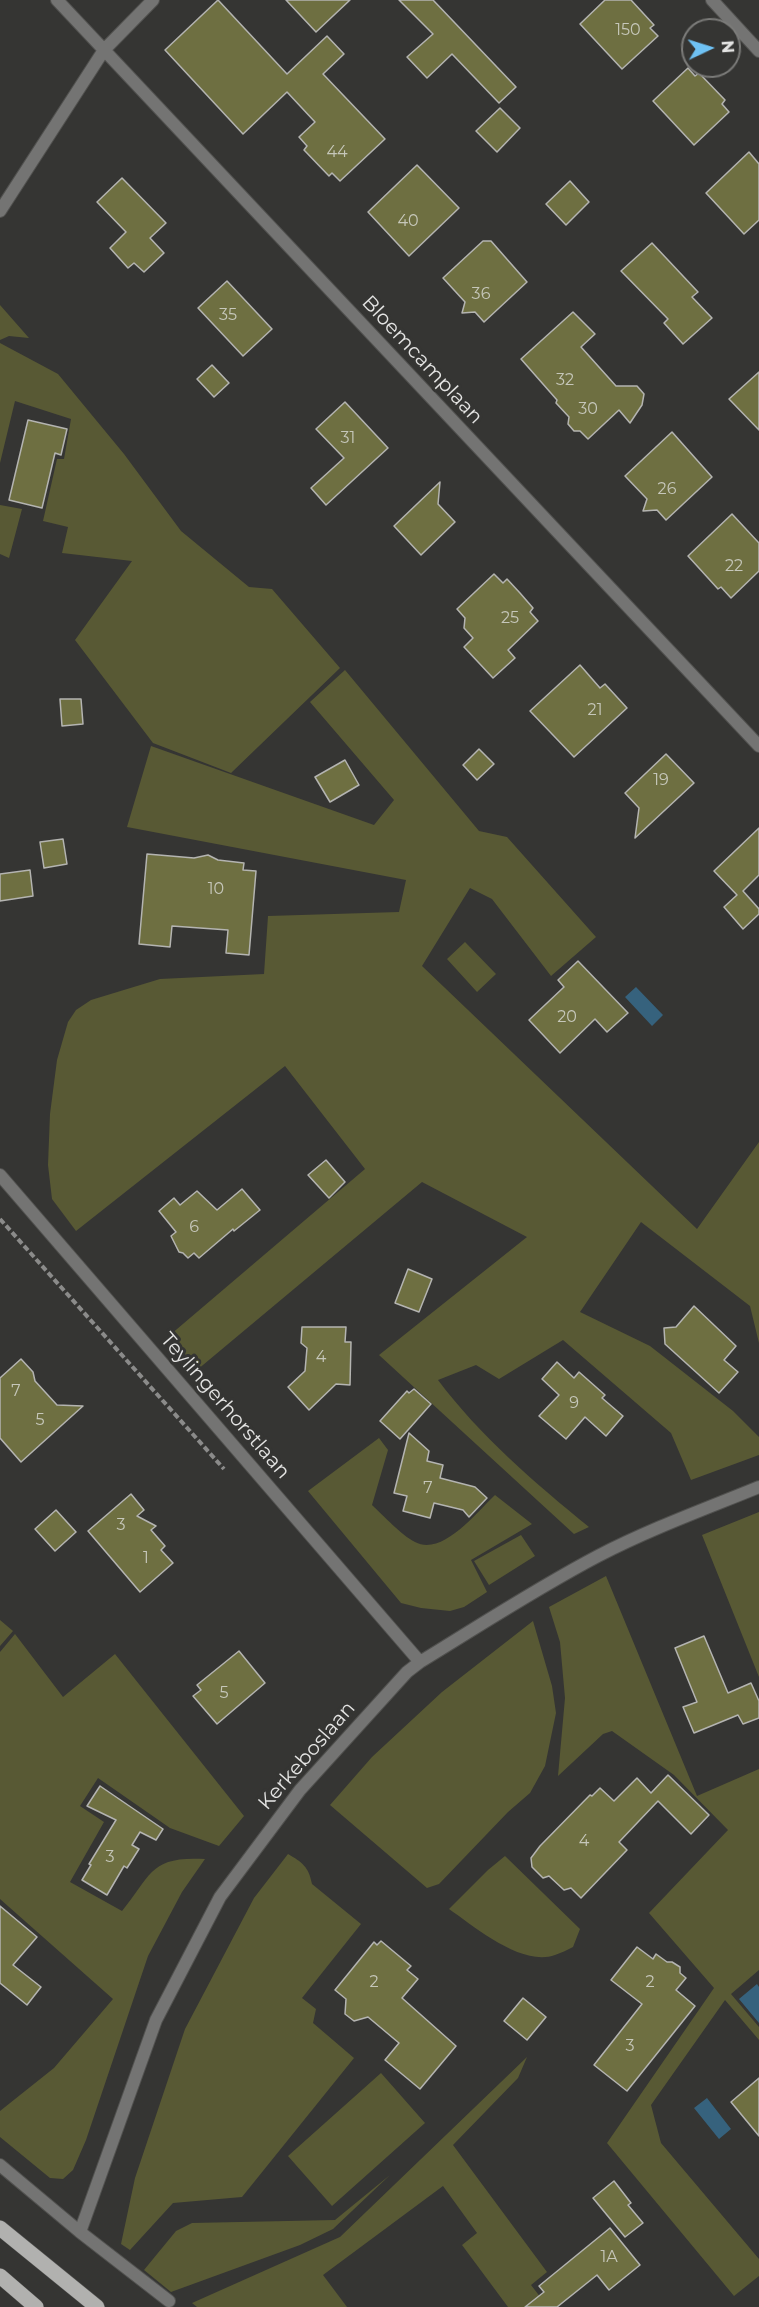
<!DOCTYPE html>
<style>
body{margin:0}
#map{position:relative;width:759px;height:2307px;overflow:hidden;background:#353533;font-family:Montserrat,sans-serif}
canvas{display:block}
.north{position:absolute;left:681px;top:18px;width:60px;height:60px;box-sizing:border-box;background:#353533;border:2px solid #7b7b79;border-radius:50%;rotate:86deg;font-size:16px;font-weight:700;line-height:24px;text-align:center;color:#e4e4e3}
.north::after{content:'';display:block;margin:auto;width:21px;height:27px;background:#6fc2f4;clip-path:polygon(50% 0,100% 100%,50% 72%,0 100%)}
</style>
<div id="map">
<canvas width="759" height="2307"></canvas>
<div class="north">N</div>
</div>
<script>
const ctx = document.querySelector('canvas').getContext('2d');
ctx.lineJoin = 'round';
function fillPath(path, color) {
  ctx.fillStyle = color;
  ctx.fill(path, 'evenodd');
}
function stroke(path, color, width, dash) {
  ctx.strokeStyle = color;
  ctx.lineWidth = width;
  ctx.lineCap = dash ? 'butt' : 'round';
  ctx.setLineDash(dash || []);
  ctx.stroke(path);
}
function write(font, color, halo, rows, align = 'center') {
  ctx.font = font + ' Montserrat,sans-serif';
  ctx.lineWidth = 6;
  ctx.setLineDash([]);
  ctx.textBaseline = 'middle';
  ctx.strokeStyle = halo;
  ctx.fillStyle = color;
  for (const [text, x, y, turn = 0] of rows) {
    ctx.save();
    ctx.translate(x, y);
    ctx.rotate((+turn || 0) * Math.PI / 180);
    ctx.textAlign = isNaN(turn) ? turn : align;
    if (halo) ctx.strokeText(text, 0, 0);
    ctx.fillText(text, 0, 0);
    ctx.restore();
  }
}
fillPath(new Path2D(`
 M0,305L29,338L9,336L0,340Z
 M0,343L58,374L124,454L181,531L249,587L272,589L340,668L231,773L153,743L75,640L132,561L62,553L68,527L43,521L57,459H64L71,419L15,401L0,463Z
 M0,505L22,509L9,558L0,554Z
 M345,670L479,831L507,837L596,937L551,976L492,899L470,888L422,966L697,1229L759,1142V1343L750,1306L641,1222L580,1312L650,1346L733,1411L759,1437V1455L691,1480L671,1433L563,1340L499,1379L476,1365L438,1380C480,1436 535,1483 589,1527L574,1534L379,1355L527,1237L422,1182L197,1370L170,1335L365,1169L285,1066L76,1231L52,1199L48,1165L50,1114L57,1060L68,1022L76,1010L91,1000L160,979L264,974L268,916L399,912L406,880L127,827L151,746L374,825L394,800L310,702Z
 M465,942L496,974L477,992L447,959Z
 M379,1438L388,1450L372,1505C384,1516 401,1535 415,1542C442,1557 477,1512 495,1495L532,1524L471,1560L487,1592L464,1607L450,1611L421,1608L401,1603L308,1491Z
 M759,1512V1677L702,1535Z
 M521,1535L535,1556L489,1585L474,1561Z
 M606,1576L697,1796L759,1769V1970L731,1994L759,2027V2040L725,2000L651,2105L661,2143L759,2259V2276L734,2296L607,2143L714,1988L649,1913L728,1830L674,1775L612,1731L603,1734L558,1776L565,1698L560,1642L549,1607Z
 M0,1620L13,1631L0,1646Z
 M533,1621L552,1686L556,1713L545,1766L530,1793L508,1812L439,1884L427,1888L330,1805L372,1757L442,1692Z
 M15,1634L63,1697L115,1654L244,1816L219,1846L170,1828L98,1778L80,1806L104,1822L70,1882L122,1911C152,1874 150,1856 205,1859L182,1892L148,1956L86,2140L73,2170L63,2179L50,2178L0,2137V2111L54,2068L113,1999L0,1899V1652Z
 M288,1854C302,1862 309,1867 312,1884L361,1924L302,1998L316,2009L313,2023L354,2058L242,2197L173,2203L130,2250L121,2244L135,2178L185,2029L254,1898Z
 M505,1856L580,1929L573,1947C567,1950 561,1953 555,1955C522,1967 475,1927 449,1909L488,1870Z
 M527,2057L518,2078L453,2145L547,2272L531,2285L548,2307H508L462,2245L477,2233L443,2186L323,2275L347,2307H197L192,2303L340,2237Z
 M381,2073L425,2123L332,2206L288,2156Z
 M390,2175L333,2229L300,2245L171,2292L144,2270L176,2231L192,2223L335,2220Z`), '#585934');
fillPath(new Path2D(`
 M636,987L663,1015L652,1026L625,997Z
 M757,1984L759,1987V2023L739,1999Z
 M707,2098L731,2129L719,2139L694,2108Z`), '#36627d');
const building = new Path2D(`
 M218,0L287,74L327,36L344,54L323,74L385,139L340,181L332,173L329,176L304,150L307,146L299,137L315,122L287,92L243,134L165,50Z
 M286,0H350L316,32Z
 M399,0H433L516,87L499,103L452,54L427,78L407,57L433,34Z
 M605,0H631L654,25L650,28L658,36L622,69L580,24Z
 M688,68L695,76L699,73L725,100L722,104L729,112L694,145L653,101Z
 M500,108L520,128L497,152L476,131Z
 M749,152L759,164V220L744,234L706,193Z
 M417,165L459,208L409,256L368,212Z
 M122,178L166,223L150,238L164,253L144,272L134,263L128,268L110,248L126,232L97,202Z
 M570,181L589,202L566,225L546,204Z
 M483,241H491L527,282L484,322L475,312L462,313L465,302L443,278Z
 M652,243L698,292L692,297L712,318L683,344L664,323L668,319L621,271Z
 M227,281L272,329L243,356L198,308Z
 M573,312L595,334L581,347L616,386H637L644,394L642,405L630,423L619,410L588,439L580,431H574L568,424L569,417L556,403L557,400L521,359Z
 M212,365L229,383L214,397L197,379Z
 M759,372V430L729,399Z
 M345,402L388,448L326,505L311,488L344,458L316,429Z
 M28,420L67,429L61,455L55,453L42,508L9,500Z
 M672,432L712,477L666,520L657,510L643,511L647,499L625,476Z
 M440,482L438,504L455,522L421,555L394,526Z
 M732,514L759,543V571L731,598L721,587L718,589L688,556Z
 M494,574L503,583L507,579L520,593L533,608L530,612L538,621L508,650L515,658L493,678L464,647L473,638L464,628L465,618L457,609Z
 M580,665L600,688L605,684L627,708L574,757L530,711Z
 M60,699H81L83,724L62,726Z
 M479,749L494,764L477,780L463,765Z
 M666,754L694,783L635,838L639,808L625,793Z
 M345,760L359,785L330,802L315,777Z
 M759,828V875L743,891L759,909V914L743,929L724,907L737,895L714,871Z
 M63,839L67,864L44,868L40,842Z
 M147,854L194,858L208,855L218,860L244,863L243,870L256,871L249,955L226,953L228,930L172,926L170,947L139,944Z
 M30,870L33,896L0,901V874Z
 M578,961L628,1013L607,1032L595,1019L560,1053L529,1020L564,987L558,980Z
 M326,1160L345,1182L329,1198L308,1175Z
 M242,1189L260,1210L234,1231L233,1229L199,1258L194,1253L188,1258L183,1253L179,1252L171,1236L176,1232L159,1211L174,1198L180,1205L197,1191L217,1210Z
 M408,1269L432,1279L419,1312L395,1303Z
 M694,1306L736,1346L724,1360L738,1372L719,1393L665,1344L664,1328L676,1327Z
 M302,1327H346L345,1342H351L350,1385L336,1384L309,1410L288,1387L305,1371L307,1348L301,1343Z
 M21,1359L33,1372L35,1381L57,1405L83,1406L21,1462L0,1438V1378Z
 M557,1362L574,1378L579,1372L605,1395L602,1398L623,1416L606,1436L585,1417L566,1439L539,1416L559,1395L542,1379Z
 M414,1389L431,1404L400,1439L380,1421L407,1391L409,1393Z
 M409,1433L429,1451L427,1461L443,1465L440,1478L475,1487L487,1498L469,1517L463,1510L434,1503L430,1518L403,1511L407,1496L394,1493Z
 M131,1494L144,1510L137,1516L156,1526L151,1530L165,1546L161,1550L173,1563L140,1592L88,1531Z
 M56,1510L76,1532L55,1551L35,1529Z
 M704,1636L728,1693L751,1683L759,1701V1718L743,1724L738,1715L694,1733L683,1707L697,1702L675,1648Z
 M239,1651L265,1683L217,1724L193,1696L201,1690L197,1685Z
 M668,1775L709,1815L691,1834L658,1801L619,1842L627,1850L581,1898L571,1888L564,1890L549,1876L543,1878L532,1867L531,1858L540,1846L590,1795L592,1796L600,1788L614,1801L637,1778L651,1793Z
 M100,1786L163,1829L156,1840L140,1832L132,1845L139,1849L127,1868L124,1866L107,1895L82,1880L91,1865L89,1864L116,1820L87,1806Z
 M0,1906L37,1937L13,1965L41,1987L27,2005L0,1983Z
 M381,1941L411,1966L407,1970L418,1979L402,1998L456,2046L420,2089L385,2060L399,2043L368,2017L354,2021L345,2014L346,1999L335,1990L374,1942L377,1945Z
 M637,1947L653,1959L656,1954L667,1962H672L680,1967V1973L686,1978L676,1990L695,2006L627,2091L594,2065L642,2004L611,1980Z
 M523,1998L546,2017L527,2040L504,2021Z
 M759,2078V2136L731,2102Z
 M614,2181L631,2203L628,2205L643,2223L625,2237L593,2198Z
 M610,2228L640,2265L609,2290L597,2275L557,2307H525L544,2292L539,2286Z`);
fillPath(building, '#6e6f41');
stroke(building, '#b4b4b1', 1.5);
const street = new Path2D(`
 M57,0L759,746
 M712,0L759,51
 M0,211L104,50L153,0
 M0,1175L420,1662
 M0,2165L80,2232L169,2301
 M80,2232L156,2020L220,1897L300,1790L407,1672L420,1662C479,1626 537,1588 598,1556C650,1529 705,1509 759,1487`);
const primary = new Path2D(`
 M0,2228L97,2307
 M0,2276L36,2307`);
stroke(street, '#51514f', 14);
stroke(primary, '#51514f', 16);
stroke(new Path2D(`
 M0,1219L224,1469`), '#8b8b8a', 4, [6, 3]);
stroke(street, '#747473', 12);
stroke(primary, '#b1b1af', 15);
write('16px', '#c6c7ba', null, [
 ["150",628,30],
 ["44",337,152],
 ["40",408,221],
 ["36",481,294],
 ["35",228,315],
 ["32",565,380],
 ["30",588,409],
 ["31",348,438],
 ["26",667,489],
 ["22",734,566],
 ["25",510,618],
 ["21",595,710],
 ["19",661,780],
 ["10",216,889],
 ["20",567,1017],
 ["6",194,1227],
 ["4",321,1357],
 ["7",16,1391],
 ["9",574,1403],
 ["5",40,1420],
 ["7",428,1488],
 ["3",121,1525],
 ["1",146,1558],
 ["5",224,1693],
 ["4",584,1841],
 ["3",110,1857],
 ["2",374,1982],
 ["2",650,1982],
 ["3",630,2046],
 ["1A",609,2257]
]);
write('20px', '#e4e4e3', '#353533', [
 ["Bloemcamplaan",422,360,47],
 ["Teylingerhorstlaan",225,1406,49],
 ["Kerkeboslaan",307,1756,-49]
]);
</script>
